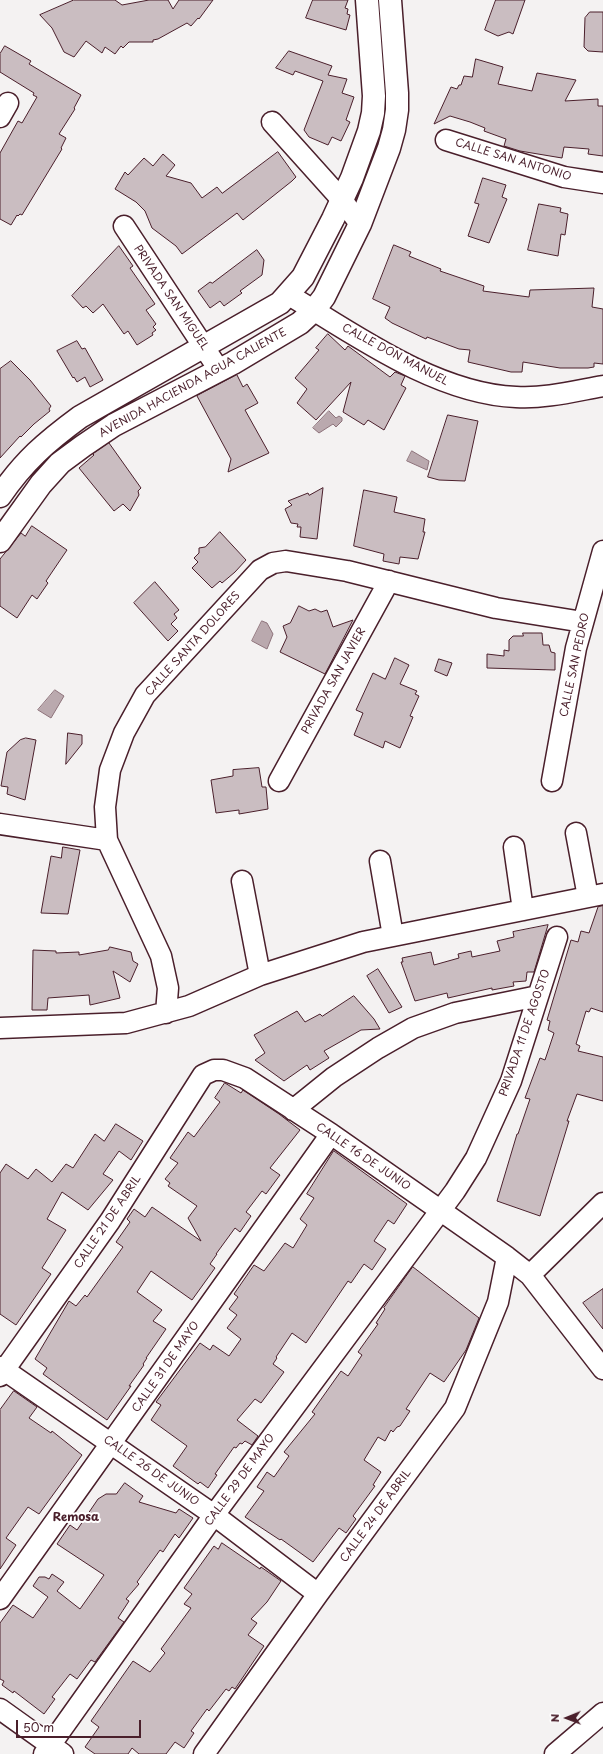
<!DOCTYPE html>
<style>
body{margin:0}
#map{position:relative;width:603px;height:1754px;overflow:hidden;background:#f4f2f2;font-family:"Playpen Sans",sans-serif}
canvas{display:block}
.north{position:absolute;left:547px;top:1698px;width:40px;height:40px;-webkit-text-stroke:3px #fff;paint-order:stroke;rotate:269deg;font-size:11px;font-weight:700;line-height:16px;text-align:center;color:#4a1f2b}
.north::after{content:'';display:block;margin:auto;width:14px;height:18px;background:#4a1f2b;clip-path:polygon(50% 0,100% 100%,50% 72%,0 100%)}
.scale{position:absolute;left:16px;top:1720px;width:125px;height:18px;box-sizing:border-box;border:2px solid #4a1f2b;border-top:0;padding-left:5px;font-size:12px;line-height:14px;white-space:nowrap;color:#4a1f2b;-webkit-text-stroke:3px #fff;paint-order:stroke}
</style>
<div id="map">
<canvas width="603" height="1754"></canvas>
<div class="north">N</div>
<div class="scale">50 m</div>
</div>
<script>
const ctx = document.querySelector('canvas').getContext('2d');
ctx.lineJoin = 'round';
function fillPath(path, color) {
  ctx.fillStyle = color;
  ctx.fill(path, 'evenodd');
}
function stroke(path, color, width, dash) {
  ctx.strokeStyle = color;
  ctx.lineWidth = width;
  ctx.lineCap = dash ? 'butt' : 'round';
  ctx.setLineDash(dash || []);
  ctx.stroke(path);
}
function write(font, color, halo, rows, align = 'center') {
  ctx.font = font + ' "Playpen Sans",sans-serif';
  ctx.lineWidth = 4;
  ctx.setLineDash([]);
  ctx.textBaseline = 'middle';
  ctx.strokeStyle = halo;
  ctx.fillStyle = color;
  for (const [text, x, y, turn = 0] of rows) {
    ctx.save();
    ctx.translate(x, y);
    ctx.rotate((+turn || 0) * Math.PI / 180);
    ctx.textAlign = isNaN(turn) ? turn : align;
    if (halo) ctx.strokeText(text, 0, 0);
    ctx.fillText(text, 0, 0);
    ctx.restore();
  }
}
const water = new Path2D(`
 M329,411L336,418L339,416L342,418V421L336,427L333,424L319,433L313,428Z
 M412,451L429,461L427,470L407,461Z
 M262,621L267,623L273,634L267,649L252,641Z
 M55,690L64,696L51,718L38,710Z`);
fillPath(water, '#baa9ae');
stroke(water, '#8d727a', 1);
const building = new Path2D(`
 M74,0H115L122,5L149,0H168L173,9L179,0H213L199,19L198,18L191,26L187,23L158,39L153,40V42H129L123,48L121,46L115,54L105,47L102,53L86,41L74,57L64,52L52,28L40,15Z
 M313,0H348L345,8L348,9L347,14L350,15L346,30L306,18Z
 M496,0H525L513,34L509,32L498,36L485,30Z
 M590,12H603V52L588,51L584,47L585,18Z
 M5,46L31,61L29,64L81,95L74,108L75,109L59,134L66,138L61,148L62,149L22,215L20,214L18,216L17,215L11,225L0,219V153L18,121L22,123L37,97L33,95L34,93L0,72V54Z
 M289,51L332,66L328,75L347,79L342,93L354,97L346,120L350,122L341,141L332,137L328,145L309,137L304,130L323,81L295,71L293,75L276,68Z
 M476,59L503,67L498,84L532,91L537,73L576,80L565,101L598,99V106H603V156L588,154L589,149L564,147L562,158L520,151L504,146L506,139L484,131L485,128L470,122L450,116L434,124L451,87L457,89L459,85H461L464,76L472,77Z
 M278,152L296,177L292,181L243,220L237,213L182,254L176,246L152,228L145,211L136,202L115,189L125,172L128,175L144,158L153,166L163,154L175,165L166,176L191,183L202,198L217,187L222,193Z
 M483,178L506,185L502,197L507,199L489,243L468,236L479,204L475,203Z
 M539,204L561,208L560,212L568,214L565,235L561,234L558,256L528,250Z
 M394,245L411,252L409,256L441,269L440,271L484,286L483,291L529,297L530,290L594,288L592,307L603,309V364L594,363V367L588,368H560L523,362L522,372H511L468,362L470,350L459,349L427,337L426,339L392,323L385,318L390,307L373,299Z
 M119,246L133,266L130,268L155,304L146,310L156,324L153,327L156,330L152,333L153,335L137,345L128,331L124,334L103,304L93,313L86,306L83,308L72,296Z
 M257,250L264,260L262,275L240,291L242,293L224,306L220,301L210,308L198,291L210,282L212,283Z
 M328,334L345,350L348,346L390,377L395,372L405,376L401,385L406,388L384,430L368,420L364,425L343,412L351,382L316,420L297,403L307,389L295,378L319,350L316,348Z
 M77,341L82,349L85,348L103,380L90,387L85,377L77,382L74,377L73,378L57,351Z
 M11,361L30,380L51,406L49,409L50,411L34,424L21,437L20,436L0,458V369Z
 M237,375L243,387L247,384L258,403L245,410L269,453L228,472L231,459L197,396Z
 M448,415L478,421L465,481L439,480L428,477Z
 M109,443L141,488L138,491L139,495L130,511L123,504L114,511L79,468L94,455L93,454Z
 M323,488L317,539L300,537L301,527H297L298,524L291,523L285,509L292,505L288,501L308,493L309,495Z
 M364,490L397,497L394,512L425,519L423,532H425L418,559L400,557L399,564L383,561L384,554L354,546Z
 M32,526L67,550L46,581L48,583L37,599L32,595L17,618L0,606V559L21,533L25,536Z
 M220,532L246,560L235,572L222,583L220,581L212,588L192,568L198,562L194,558L199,553V548L205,547Z
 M155,582L179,610L174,614L177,618L171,624L178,631L168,641L134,603Z
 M299,606L309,611L315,609L321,612L327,610L333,627L353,620L325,674L280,652L287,637L283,626L290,623Z
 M523,633H542L543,645H549L551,652L555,653V670L487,668V654L504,656V650L509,651V640L513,636H523Z
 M395,658L409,665L400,684L417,691L415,694L419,696L410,716L413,717L400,748L385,741L383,748L354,735L363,713L356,710L373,673L385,679Z
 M439,659L452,663L447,676L435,671Z
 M68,733L82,735V744L66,764Z
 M26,738L36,740L25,800L7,794L8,787L1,786L7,752L20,740Z
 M259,768L262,787H266L268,809L239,814V810L216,813L211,780L233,776V770Z
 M63,847L80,850L68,914L41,913L51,856L61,858Z
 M603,906V1012L591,1008L589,1012L586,1011L576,1044L580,1046L578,1051L603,1057V1101L577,1094L567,1121H569L540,1216L497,1201L517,1134H518L530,1099L525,1098L540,1058L545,1060L554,1033L548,1030L550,1021L547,1020L571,940L578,942L581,931L589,933L598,907Z
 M548,925L534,972H527L526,981L513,982L514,986L492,990V988L448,998L447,993L415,1001L401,962H403L402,958L431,952L434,965L459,958L458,954L471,951L472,957L500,951L497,941L514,937L513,932Z
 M110,947L131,952L133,961L138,964L130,982L113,971L120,998L90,1005L89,995L48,998L47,1010H32L33,950L56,951V953L79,952V955L108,950Z
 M378,969L402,1007L389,1013L367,976Z
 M354,996L374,1019L380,1029L361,1030L324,1051L329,1058L310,1070L307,1065L284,1081L255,1060L265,1053L254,1035L297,1011L305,1022L320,1014L322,1016Z
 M225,1083L241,1093L243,1090L279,1114L300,1130L270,1168L280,1175L266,1194L262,1191L246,1212L251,1216L240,1232L235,1228L216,1254H217L210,1264L215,1268L192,1300L151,1271L137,1292L162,1310L153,1321L166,1329L146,1358H147L143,1364L144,1365L129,1386H131L107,1420L43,1374L47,1368L35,1359L69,1301L76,1306L85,1295L87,1297L123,1247L116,1242L130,1222L127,1219L134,1209L145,1217L152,1207L201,1241L188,1218L197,1206L168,1186L170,1183L165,1179L178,1163L170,1158L188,1132L194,1137L220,1102L215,1098Z
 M116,1124L143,1141L131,1160L119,1151L103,1174L113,1180L88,1210L62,1192L47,1219L66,1230L42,1268L51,1274L16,1325L0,1314V1173L6,1164L28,1179L36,1169L52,1182L66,1164L73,1168L95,1134L104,1141Z
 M334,1151L407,1204L394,1224L388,1220L374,1241L386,1249L372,1270L364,1264L351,1283L348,1281L306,1343L292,1333L276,1357L277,1358L273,1364L284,1372L261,1403L255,1399L237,1420L258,1436L252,1445L245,1441L242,1444L240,1443L236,1448L234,1447L215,1474L217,1475L208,1488L200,1482L198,1484L173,1466L187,1446L151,1420L161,1405L156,1402L200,1343L210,1350L213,1345L229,1356L241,1339L227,1328L237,1315L229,1309L238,1297L234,1294L254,1265L264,1271L285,1243L293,1248L307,1225L300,1219L314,1198L307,1194Z
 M413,1267L479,1318L466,1350L444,1382L430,1373L406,1409L410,1411L400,1426L397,1427L393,1432L391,1430L385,1441L378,1437L364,1460L381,1472L373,1485L375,1486L353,1516L356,1519L346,1533L339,1528L313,1562L281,1539L280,1540L245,1517L264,1491L257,1487L267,1472L274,1477L289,1456L284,1452L315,1414L312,1412L341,1371L348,1376L362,1355L358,1352L378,1324L376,1323L385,1309L384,1308Z
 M603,1289V1329L583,1303Z
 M14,1391L37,1407L29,1418L51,1433L52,1431L82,1455L39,1514L28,1507L6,1538L16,1545L0,1569V1410Z
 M125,1483L143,1496L139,1502L176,1513L179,1509L193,1518L179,1538L175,1534L163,1552L160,1550L137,1582L139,1584L126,1599L129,1601L118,1618L124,1622L95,1662L91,1660L77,1679L70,1674L52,1697L55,1699L44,1714L14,1691L13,1693L2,1685L4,1681L0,1679V1623L13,1605L33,1618L48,1597L33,1586L39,1577H45L49,1579L52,1574L64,1582L57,1591L80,1609L104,1575L57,1544L70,1525L77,1530L98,1499L106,1494H116Z
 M222,1543L260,1569L261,1567L281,1581L267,1602L251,1619L257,1623L248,1635L264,1646L235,1689L232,1687L229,1691L226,1689L209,1711L207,1709L191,1731L194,1733L184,1748L175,1742L166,1754H139L132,1748L128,1754H95L85,1747L99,1727L91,1721L133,1661L150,1672L165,1653L161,1649L191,1608L184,1604L192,1594L184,1588L214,1546L218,1549Z`);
fillPath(building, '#cabdc1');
stroke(building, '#4a1f2b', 1);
const minor = new Path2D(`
 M0,117L8,103
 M272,122L342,200L360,224
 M446,140L564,177L603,183
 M124,226L219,370
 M289,295C355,335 437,394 516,397C544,399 575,391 603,386
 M279,781L389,581
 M552,781L576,648L603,551
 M0,824L107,840
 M576,833L588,897
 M514,847L523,910
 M380,861L393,936
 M242,881L260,975
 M166,1013L168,988L161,956L107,840L105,807L110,770L124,733L145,695L260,570L273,563L286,561L347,571L496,608L583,622
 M0,1028L126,1023L189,1006L260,975L363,942L603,894
 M293,1110L334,1077L378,1048L413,1028L455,1013L538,996
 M530,1275L603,1203
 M0,1367L214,1515L318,1594
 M0,1376L110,1221L203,1075L214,1070H223L245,1078L331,1134L507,1257L530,1275L603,1369
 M0,1599L331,1134
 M0,1709L63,1754
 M44,1754L214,1515L455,1191L476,1158L511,1081L557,937
 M204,1754L318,1594L455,1408L498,1302L507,1257
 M555,1754L603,1713`);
const major = new Path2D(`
 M0,496C24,461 46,442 80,417L280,303L303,277L333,219L352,178L369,131L373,113L374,96L367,0
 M0,541L41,484L60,463L83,446L114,425L233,363L300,323L314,310L324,297L360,224L389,148L394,130L397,110V93L390,0`);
stroke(minor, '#4a1f2b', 23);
stroke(major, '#4a1f2b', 25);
stroke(minor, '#fff', 20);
stroke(major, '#fff', 22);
write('11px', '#4a1f2b', '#fff', [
 ["CALLE SAN ANTONIO",513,160,17],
 ["PRIVADA SAN MIGUEL",171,298,56],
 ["CALLE DON MANUEL",395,355,28],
 ["AVENIDA HACIENDA AGUA CALIENTE",193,383,-29],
 ["CALLE SANTA DOLORES",193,644,-48],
 ["CALLE SAN PEDRO",575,665,-78],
 ["PRIVADA SAN JAVIER",334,681,-61],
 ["PRIVADA 11 DE AGOSTO",525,1033,-71],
 ["CALLE 16 DE JUNIO",363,1157,34],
 ["CALLE 21 DE ABRIL",108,1222,-56],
 ["CALLE 31 DE MAYO",166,1367,-55],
 ["CALLE 26 DE JUNIO",151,1471,35],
 ["CALLE 29 DE MAYO",240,1480,-54],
 ["CALLE 24 DE ABRIL",376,1516,-54]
]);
write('bold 12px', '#4a1f2b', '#fff', [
 ["Remosa",76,1518]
]);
</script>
